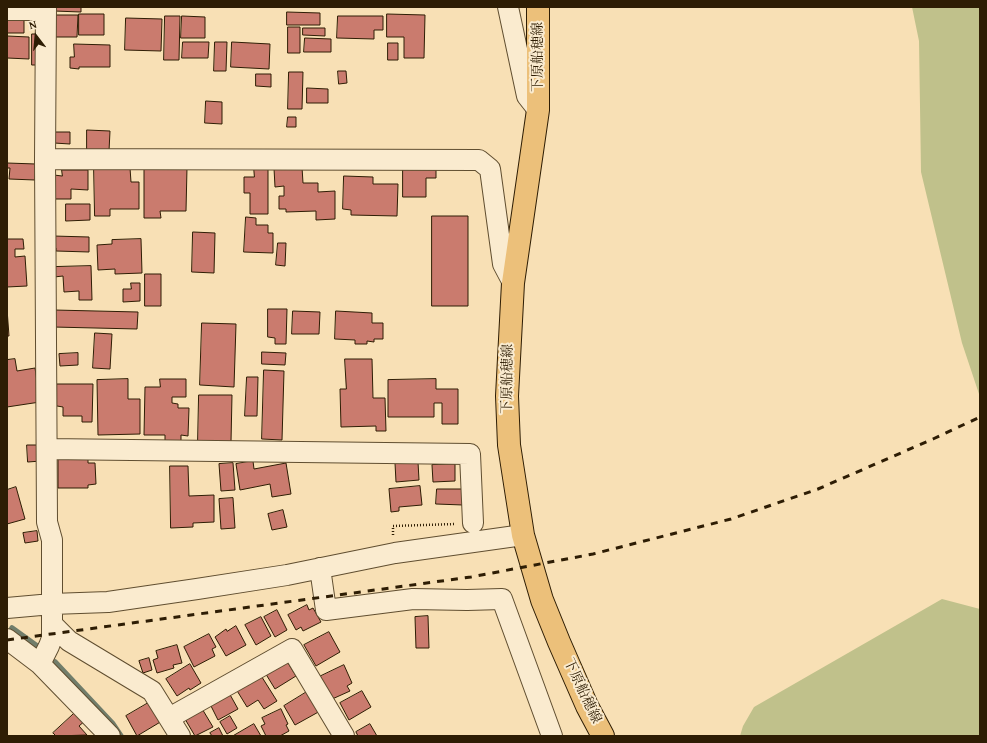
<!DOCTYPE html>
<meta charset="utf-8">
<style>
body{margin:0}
#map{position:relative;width:987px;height:743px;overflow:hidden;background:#f8e0b5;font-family:"Gentium Book Plus",serif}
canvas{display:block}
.frame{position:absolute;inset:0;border:8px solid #2e1d04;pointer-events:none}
.north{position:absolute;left:16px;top:16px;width:40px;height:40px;-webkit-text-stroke:3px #faebcf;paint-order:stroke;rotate:344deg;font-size:11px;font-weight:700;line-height:16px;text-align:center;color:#2e1d04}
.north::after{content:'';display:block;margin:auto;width:14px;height:18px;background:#2e1d04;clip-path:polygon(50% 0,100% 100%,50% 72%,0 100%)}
</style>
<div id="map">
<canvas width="987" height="743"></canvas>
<div class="frame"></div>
<div class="north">N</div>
</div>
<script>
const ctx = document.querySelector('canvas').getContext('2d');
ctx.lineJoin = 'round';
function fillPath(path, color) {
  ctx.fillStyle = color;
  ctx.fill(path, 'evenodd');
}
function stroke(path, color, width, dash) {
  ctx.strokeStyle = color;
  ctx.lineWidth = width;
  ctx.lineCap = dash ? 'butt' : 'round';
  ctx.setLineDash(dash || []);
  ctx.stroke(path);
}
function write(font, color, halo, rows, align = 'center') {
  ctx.font = font + ' "Gentium Book Plus","Noto Serif JP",serif';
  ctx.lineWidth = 4;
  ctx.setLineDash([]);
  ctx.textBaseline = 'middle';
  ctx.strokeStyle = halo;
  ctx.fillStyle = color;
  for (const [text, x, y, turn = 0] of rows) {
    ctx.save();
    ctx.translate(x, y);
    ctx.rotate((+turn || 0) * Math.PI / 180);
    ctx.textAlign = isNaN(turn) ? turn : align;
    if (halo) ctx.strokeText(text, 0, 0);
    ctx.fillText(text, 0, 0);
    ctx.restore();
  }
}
fillPath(new Path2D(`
 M912,7H980V397L962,343L921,172L919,41Z
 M942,599L980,609V736H740L743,726L754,707Z`), '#c0c18b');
stroke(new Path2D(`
 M12,628L37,646
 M55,662L113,724L121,736`), '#717d6a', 5.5);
const building = new Path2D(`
 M54,7H81V12L54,11Z
 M287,12L320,13V25H287Z
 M7,14H24V33H7Z
 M79,14H104V35H79Z
 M387,14L425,15L424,58H404V37H387Z
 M53,15H78L77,37H52Z
 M165,16H180L179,60H164Z
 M182,16L205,17V38H181Z
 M338,16H383V30H374V39L337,38Z
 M126,18L162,19L161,51L125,50Z
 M288,27H300V53H288Z
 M303,28H325V36L303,35Z
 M32,34H42V65H32Z
 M7,36L29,37V59L7,58Z
 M305,38L331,39V52H304Z
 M183,42H209L208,58H182Z
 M215,42H227L226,71H214Z
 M232,42L270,44L269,69L231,67Z
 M388,43H398V60H388Z
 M74,44L110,45V67H79V69L70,68V57H74Z
 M338,71H346L347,83L339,84Z
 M289,72H303L302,109H288Z
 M256,74H271V87L256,86Z
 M307,88L328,89V103H307Z
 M206,101L222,102V124L205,123Z
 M288,117H296V127H287Z
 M87,130L110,131L109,151H87Z
 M54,132H70V144L54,143Z
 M7,163L36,164L35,180L9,179L10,168H7Z
 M254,167H268V214H250V193H244V177H254Z
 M302,167L303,183H318V192L335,191V219L316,220V211L286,212V209H279V196H284V186L275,187L274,168Z
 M94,168H130L131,182H139V209H110V216H95Z
 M187,168L186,211H160L161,218H144V169Z
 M403,168H436V178H426V197H403Z
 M62,170H88V190L71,189V199H54V175L62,176Z
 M344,176L373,177V184H398L397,216L351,215V210L343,209Z
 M66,204H90V220L66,221Z
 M432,216H468V306H432Z
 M246,217L256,218V225H268V233H273V253L244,252Z
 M193,232L215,233L214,273L192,272Z
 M53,236L89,237V252L56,251V248H52Z
 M7,239H23L24,249H15V257L25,256L27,286L7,287Z
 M141,239L142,273L115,274V269L98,270L97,245L112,244V240Z
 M278,243H286L285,266L276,265Z
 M91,266L92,300H79V291L64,292L63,276L54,277V267Z
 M145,274H161V306H145Z
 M131,283H140V301L123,302V289H131Z
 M7,309L9,336H7Z
 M268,309H287L286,344H275V338L268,337Z
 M54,310L138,312L137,329L53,327Z
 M293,311L320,312L319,334H292Z
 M336,311L372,313V323H383V339H374V342L367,341V344H355V340L335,339Z
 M202,323L236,324L234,387L200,385Z
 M95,333L112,334L110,369L93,368Z
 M262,352L286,353L285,365L262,364Z
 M78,353V365L60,366L59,354Z
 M15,359L17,371L35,368L40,402L7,407V360Z
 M345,359H372L373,398H385L386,431H376V426L341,427L340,389H346Z
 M264,370L284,371L282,440L262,439Z
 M247,377H258L257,416H245Z
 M128,379V399H140V434L98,435L97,380Z
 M160,379H186V397H172V403L178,404V408H189L188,436L181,435V441H165V435H144L145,387H160Z
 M436,379V389H458V424H442V403H434V417H388V380Z
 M57,384H93L92,422H82V416H63V407L57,406Z
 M199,395H232L231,442L198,441Z
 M27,445H40L41,461L28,462Z
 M88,458V463H95L96,484L88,485V488H58V459Z
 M253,461L254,469L286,463L291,494L272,497L270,484L240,490L236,464Z
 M418,462L419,480L396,482L395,463Z
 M233,463L235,490L221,491L219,464Z
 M455,464V481L433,482L432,465Z
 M170,466H188L189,496L214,495V522L193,523V527L171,528Z
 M420,486L422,505L399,507V511L391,512L389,489Z
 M16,487L25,519L7,524V490Z
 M437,489H463V505L436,504Z
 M233,498L235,528L221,529L219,499Z
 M283,510L287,527L272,530L268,514Z
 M37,531L38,541L25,543L23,533Z
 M307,605L309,610L313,608L321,622L303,631L301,627L296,630L288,615Z
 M277,610L287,630L275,637L264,617Z
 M428,616L429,648H416L415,617Z
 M261,617L271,636L256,645L245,625Z
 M236,626L246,645L226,656L215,637L226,629L227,631Z
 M329,632L340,652L316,666L304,645Z
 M209,634L216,647L212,649L215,656L194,667L184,647Z
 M177,645L182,663L173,665L174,668L157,673L153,660L158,658L156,651Z
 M149,658L152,670L143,673L139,661Z
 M285,658L296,676L275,689L264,671Z
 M190,664L201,683L190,690L189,688L177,696L166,679Z
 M344,665L352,683L347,686L350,691L330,700L319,677Z
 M260,674L277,701L264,709L258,700L247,707L236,689Z
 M310,690L322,710L295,725L284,706Z
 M228,691L238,709L218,720L209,702Z
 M362,691L371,707L349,720L340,703Z
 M150,702L162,721L137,736L126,716Z
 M201,707L213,727L195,736L185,719Z
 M281,709L288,724L286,725L289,731L280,736H266L261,726L265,724L262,718Z
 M78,710L86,720L79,726L87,735L56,736L53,733Z
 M230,716L237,728L227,734L220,722Z
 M254,724L261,736H233Z
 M370,724L377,736H358L356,732Z
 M219,728L223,736H212L210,733Z`);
fillPath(building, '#ca7b6e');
stroke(building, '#2e1d04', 1);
const minor = new Path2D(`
 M46,7L45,159L47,522L52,540V638L49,646L40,664L110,736
 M508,7L527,96L538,110
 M7,10H46
 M45,159L479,160L490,169L503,264L513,283
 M47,449L470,454L473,523
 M320,568L326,610L413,599L467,600L502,599L552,736
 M7,608L52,604L108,602L197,589L287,575L395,553L523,535
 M52,624L69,641L152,691L180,736
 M7,639L40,664
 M169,718L292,649L344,736`);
const major = new Path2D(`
 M538,7V110L513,283L507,396L509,445L523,535L542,600L559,642L587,706L603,736`);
stroke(minor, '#604e30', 22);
stroke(major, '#2e1d04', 24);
stroke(new Path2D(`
 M393,535V526L455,524`), '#2e1d04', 2.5, [1, 2]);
stroke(minor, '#faebcf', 20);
stroke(major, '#ecc07a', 22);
stroke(new Path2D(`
 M7,640L471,577L593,554L731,519L818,489L933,439L980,417`), '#2e1d04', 3, [7, 7]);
write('14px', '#2e1d04', '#faebcf', [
 ["下原船穂線",538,57,-90],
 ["下原船穂線",508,379,-89],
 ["下原船穂線",582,691,65]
]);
</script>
